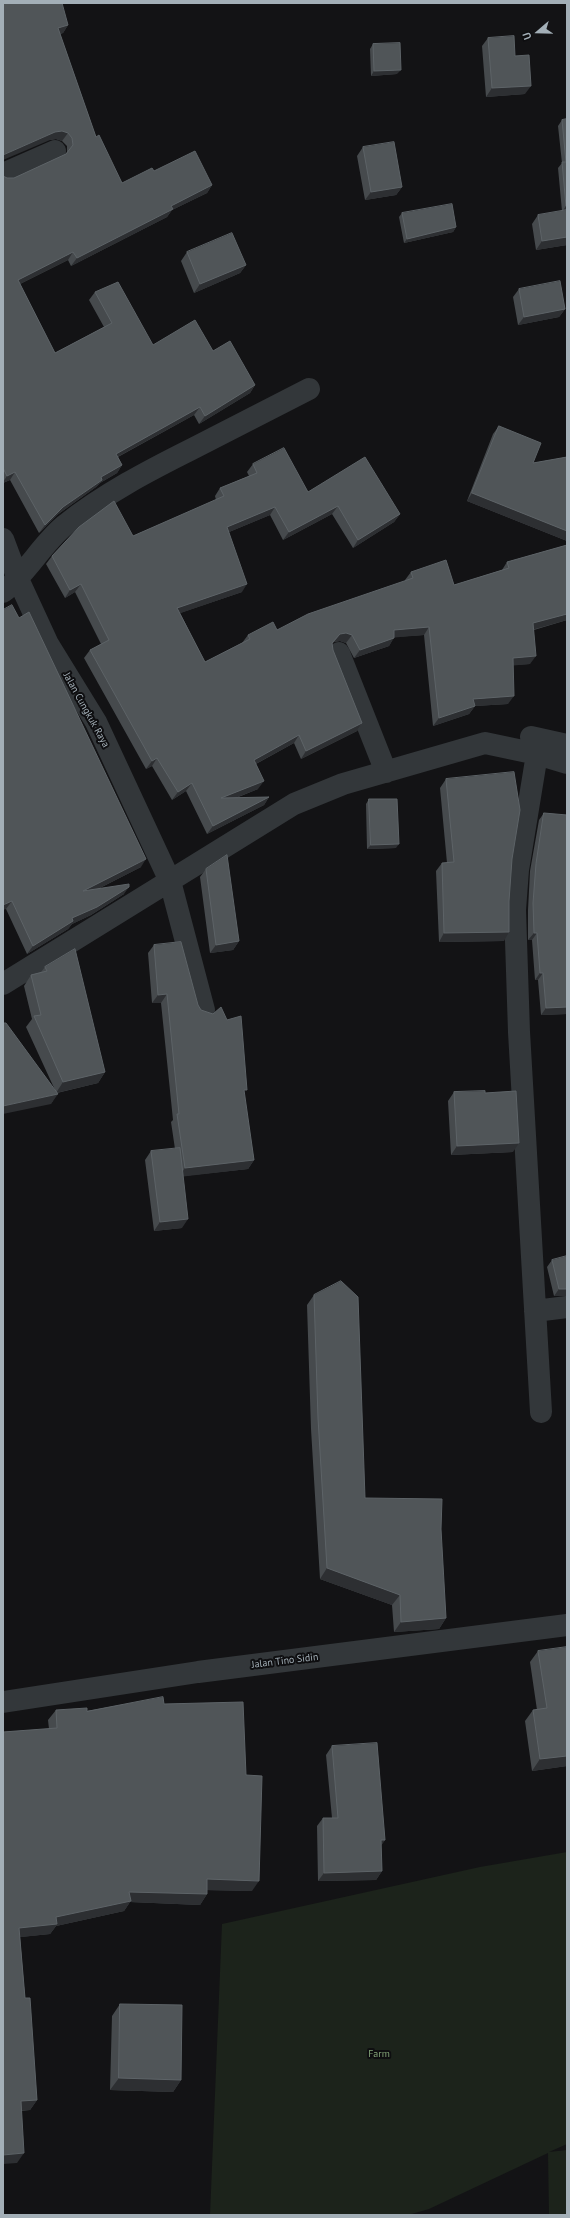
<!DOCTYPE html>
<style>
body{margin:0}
#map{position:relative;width:570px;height:2218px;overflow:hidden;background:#131315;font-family:"PT Sans",sans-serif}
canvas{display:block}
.frame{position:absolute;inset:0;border:4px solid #a3afb7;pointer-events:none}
.north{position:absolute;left:518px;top:12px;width:40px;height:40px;-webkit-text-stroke:3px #0e0e10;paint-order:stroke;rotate:250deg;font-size:11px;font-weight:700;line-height:16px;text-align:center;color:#a3afb7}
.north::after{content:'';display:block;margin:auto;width:14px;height:18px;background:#a3afb7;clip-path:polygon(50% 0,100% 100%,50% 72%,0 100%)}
</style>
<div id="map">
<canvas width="570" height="2218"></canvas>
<div class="frame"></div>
<div class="north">U</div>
</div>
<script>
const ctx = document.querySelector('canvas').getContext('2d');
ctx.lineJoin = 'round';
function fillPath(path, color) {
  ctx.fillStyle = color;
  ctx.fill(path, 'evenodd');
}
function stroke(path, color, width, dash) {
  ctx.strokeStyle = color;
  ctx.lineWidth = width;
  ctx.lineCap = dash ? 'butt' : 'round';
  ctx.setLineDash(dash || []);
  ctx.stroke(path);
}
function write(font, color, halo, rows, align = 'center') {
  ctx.font = font + ' "PT Sans",sans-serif';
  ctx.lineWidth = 4;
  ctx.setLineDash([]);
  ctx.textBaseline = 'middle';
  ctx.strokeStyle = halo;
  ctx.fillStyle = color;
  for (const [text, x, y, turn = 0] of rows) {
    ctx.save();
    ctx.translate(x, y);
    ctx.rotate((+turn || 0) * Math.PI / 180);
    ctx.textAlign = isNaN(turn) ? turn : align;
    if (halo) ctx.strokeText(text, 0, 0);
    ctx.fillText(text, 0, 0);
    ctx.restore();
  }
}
fillPath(new Path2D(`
 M567,1852V2144L549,2152L567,2150V2215H549L548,2153L429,2209L408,2215H210L222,1924L480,1867Z`), '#1c231b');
stroke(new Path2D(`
 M3,174L55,151
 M3,539L18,579L48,644L96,722L170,881L204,1010
 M3,592C27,573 41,545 65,525C104,494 148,471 192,449C231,429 270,409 309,389
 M339,653L386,772
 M531,737L567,745
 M537,754L518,870L515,910L519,1032L541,1412
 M3,984L294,804L343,784L485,743L537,754L567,763
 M535,1311L567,1307
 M3,1702L198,1672L567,1625`), '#33373a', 22);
fillPath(new Path2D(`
 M3,3L68,25L63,33L60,34L96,137L122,183L154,171L212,185L207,193L172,210L167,217L71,266L68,260L20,284L55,353L104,327L89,300L95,292L153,345L213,351L255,385L250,393L199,424L194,415L118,457L122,465L117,473L100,483L96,487L57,515L39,533L10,480L3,483V176L7,178H14L66,154L67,152V146L62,141L56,139L50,140Z
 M488,38L515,56L525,94L486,97L482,46Z
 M373,44L397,74L371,76L370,49Z
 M567,119V245L536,250L532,224L538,215L562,211L558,168L562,163L558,126L562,120Z
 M363,147L402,187L396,195L365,200L357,156Z
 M402,213L456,227L453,232L404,243L399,217Z
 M187,252L246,265L240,273L194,293L181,261Z
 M519,289L565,309L559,317L518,325L513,297Z
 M499,426L533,463L567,457V541L467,501L493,434Z
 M253,464L308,492L400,514L394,522L353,548L332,514L283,540L270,515L229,532L242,592L180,613L205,662L242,643L248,635L277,630L406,581L405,580L411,572L454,585L502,570L507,562L567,545V620L534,630L530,664L513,665L508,704L475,706L469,714L433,726L424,635L394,637L389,646L354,658L346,643L340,641L334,642L332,644L333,650L362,723L357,731L301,759L294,743L256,764L258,789L236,798L269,797L264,805L207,834L186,791L172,800L152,766L146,769L84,658L90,650L101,644L75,592L65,598L46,564L52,556L133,536L216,500L215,496L220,488L249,476L247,472Z
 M3,610L141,867L98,889L124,894L91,915L72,924L68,929L27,954L6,909Z
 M446,779L512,859L504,941L439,942L436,871L442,863H447L440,788Z
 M369,799L396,848L367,849L366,804Z
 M544,813L567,1014L541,1015L538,980H535L532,940H528V910L530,871L539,820Z
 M206,869L239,941L233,950L210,953L200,877Z
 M154,945L198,1005L244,1094L254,1160L248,1169L183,1176L182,1228L154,1231L145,1160L151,1151L175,1149L171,1122L173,1120L161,1003H152L148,953Z
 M45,967L105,1072L98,1083L57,1093L51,1104L55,1090L26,1027L32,1019L24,986L31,975L41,972Z
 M454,1092L485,1093L513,1152L451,1155L448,1101Z
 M552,1260L567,1296H554L547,1267Z
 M314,1295L365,1498L446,1618L439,1629L394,1632L392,1605L320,1579L311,1429L307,1305Z
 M538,1651L567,1766L532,1771L525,1721L533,1710H537L530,1662Z
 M164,1704L246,1775L252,1891L207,1890V1894L200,1905L130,1902L124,1911L56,1926L50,1934L20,1937L25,1998L37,2100L30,2110L21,2111L17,2163L3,1732L49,1729L48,1720L56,1710L87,1711Z
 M332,1746L385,1840L381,1845L382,1871L376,1880L318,1881L317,1826L323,1818H332L326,1755Z
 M120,2004L181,2080L173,2092L110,2090L112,2016Z`), '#464a4d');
fillPath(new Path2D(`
 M68,25L63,33L52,36L58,28Z
 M401,70L397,74L371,76L374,71Z
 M531,86L525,94L486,97L492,88Z
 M62,131L68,133L62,141L56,139L50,140L3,160V155L55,132Z
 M212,185L207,193L172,210L167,217L71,266L77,258L171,206Z
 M402,187L396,195L365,200L371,192Z
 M566,206H567V211L562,212Z
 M456,227L453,232L404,243L407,239Z
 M567,237V245L536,250L542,241Z
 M73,252L68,260L12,288L18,280Z
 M246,265L240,273L194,293L200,284Z
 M565,309L559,317L518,325L524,317Z
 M255,385L250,393L199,424L205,416Z
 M200,407L194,415L110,461L116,454Z
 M122,465L117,473L100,483L96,487L57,515L39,533L45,525L63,507L101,477Z
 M15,472L10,480L3,483V482L7,476Z
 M472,493L567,531V541L467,501Z
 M338,506L332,514L283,540L289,532Z
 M275,507L270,515L222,535L227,527Z
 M400,514L394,522L353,548L358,540Z
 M81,584L75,592L65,598L70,590Z
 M247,584L242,592L172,616L177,608Z
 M567,614V620L528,631L533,623Z
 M429,627L424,635L389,638L394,630Z
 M346,633L352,635L346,643L340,641L334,642L327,651L340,634Z
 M394,638L389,646L354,658L360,650Z
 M536,656L530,664L508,666L513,658Z
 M514,696L508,704L475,706L469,714L433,726L439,718L473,699Z
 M362,723L357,731L301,759L306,751Z
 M299,735L294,743L248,768L254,760Z
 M157,758L152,766L146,769L152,761Z
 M264,781L258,789L215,806L221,798Z
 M192,783L186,791L172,800L178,792Z
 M269,797L264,805L207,834L213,826Z
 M399,844L396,848L367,849L371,845Z
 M146,859L141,867L78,899L83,891Z
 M129,887L124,894L91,915L72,924L68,929L27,954L33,946L72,918Z
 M12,901L6,909L3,910V905Z
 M509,932L504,941L439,942L444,933Z
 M534,933H537L532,940H528Z
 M239,941L233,950L210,953L216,945Z
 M540,973H543L538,980H535Z
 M167,994L161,1003H152L158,995Z
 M567,1007V1014L541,1015L546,1008Z
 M105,1072L98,1083L56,1093L63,1082Z
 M58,1094L51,1104L3,1114V1106Z
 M519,1143L513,1152L451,1155L457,1146Z
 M254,1160L248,1169L179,1177L185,1168Z
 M188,1219L182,1228L154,1231L160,1222Z
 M559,1289H567V1296H554Z
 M327,1568L400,1595L392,1605L320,1579Z
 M446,1618L439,1629L394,1632L401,1622Z
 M567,1756V1766L532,1771L540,1759Z
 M381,1840H385L379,1849Z
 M382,1871L376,1880L318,1881L324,1873Z
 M207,1879L259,1881L252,1891L200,1890Z
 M129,1892L207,1894L200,1905L130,1902L124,1911L56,1926L50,1934L12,1938L19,1928L56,1917Z
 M119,2078L181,2080L173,2092L110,2090Z
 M37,2100L30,2110L13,2111L21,2101Z
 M24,2153L17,2163L3,2164V2155Z`), '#2d2f32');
const building = new Path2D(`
 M3,3H62L68,25L58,28L96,137L99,135L122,183L152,168L154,171L195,151L212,185L171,206L173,209L77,258L73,252L18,280L55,353L112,323L95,292L118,282L153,345L195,320L213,351L230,341L255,385L205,416L200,407L116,454L122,465L101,477L102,480L63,507L45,525L15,472L7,476L3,468V176L7,178H14L66,154L73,145L72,138L68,133L62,131L55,132L3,155Z
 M514,36L515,56L529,55L531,86L492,88L488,38Z
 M400,43L401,70L374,71L373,44Z
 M567,119V206H566L562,162H566L562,120Z
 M394,142L402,187L371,192L363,147Z
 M452,204L456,227L407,239L402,213Z
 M567,210V237L542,241L538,215Z
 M232,233L246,265L200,284L187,252Z
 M560,281L565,309L524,317L519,289Z
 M499,426L541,443L533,463L567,457V531L472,493Z
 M284,448L308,492L365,457L400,514L358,540L338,506L289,532L275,507L227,527L247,584L177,608L205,662L250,639L248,635L273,622L277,630L308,614L413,578L411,572L446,560L454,585L509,568L507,562L567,545V614L533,623L536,656L513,658L514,696L473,699L475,706L439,718L429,627L394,630V638L360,650L352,635L346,633L340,634L332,643L333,650L362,723L306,751L299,735L254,760L264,781L221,798L269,797L213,826L192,783L178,792L157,758L152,761L90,650L109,640L81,584L70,590L52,556L79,527L114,501L133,536L224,496L220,488L257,473L253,464Z
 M12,605L19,618L29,612L146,859L83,891L129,884V887L97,907L72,918L73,921L33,946L12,901L3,905V610Z
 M514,772L520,810L512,859L509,901V932L444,933L442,863L454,862L446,779Z
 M369,799H397L399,844L371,845Z
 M544,813L567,815V1007L546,1008L543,973H540L537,933H534L533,903L536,864Z
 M227,855L239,941L216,945L206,869Z
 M181,942L198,1005L201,1010L213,1014L221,1007L227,1020L241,1016L247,1090H244L254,1160L185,1168L177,1114H179L167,994L158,995L154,945Z
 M75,949L105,1072L63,1082L34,1016L41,1015L31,975L47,971L45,967Z
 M3,1023H6L58,1094L3,1106Z
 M485,1091V1093L516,1091L519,1143L457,1146L454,1092Z
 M180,1148L188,1219L160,1222L151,1151Z
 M567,1256V1289H559L552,1260Z
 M341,1281L358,1297L365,1498L442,1499L441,1529L446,1618L401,1622L400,1595L327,1568L318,1418L314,1295Z
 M567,1647V1756L540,1759L533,1710L547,1708L538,1651Z
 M163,1697L164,1704L243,1702L246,1775L262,1776L259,1881L207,1879V1894L129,1892L131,1901L56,1917L57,1924L19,1928L25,1998H30L37,2100L21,2101L24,2153L3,2155V1732L57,1728L56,1710L87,1708V1711Z
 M377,1743L385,1840H381L382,1871L324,1873L323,1818H338L332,1746Z
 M120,2004L182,2005L181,2080L119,2078Z`);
fillPath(building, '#505558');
stroke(building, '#5d6367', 1);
write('10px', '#a3afb7', '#0e0e10', [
 ["Jalan Cungkuk Raya",86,710,61],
 ["Jalan Tino Sidin",285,1661,-7]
]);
write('10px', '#83a478', '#0e0e10', [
 ["Farm",379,2054]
]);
</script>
